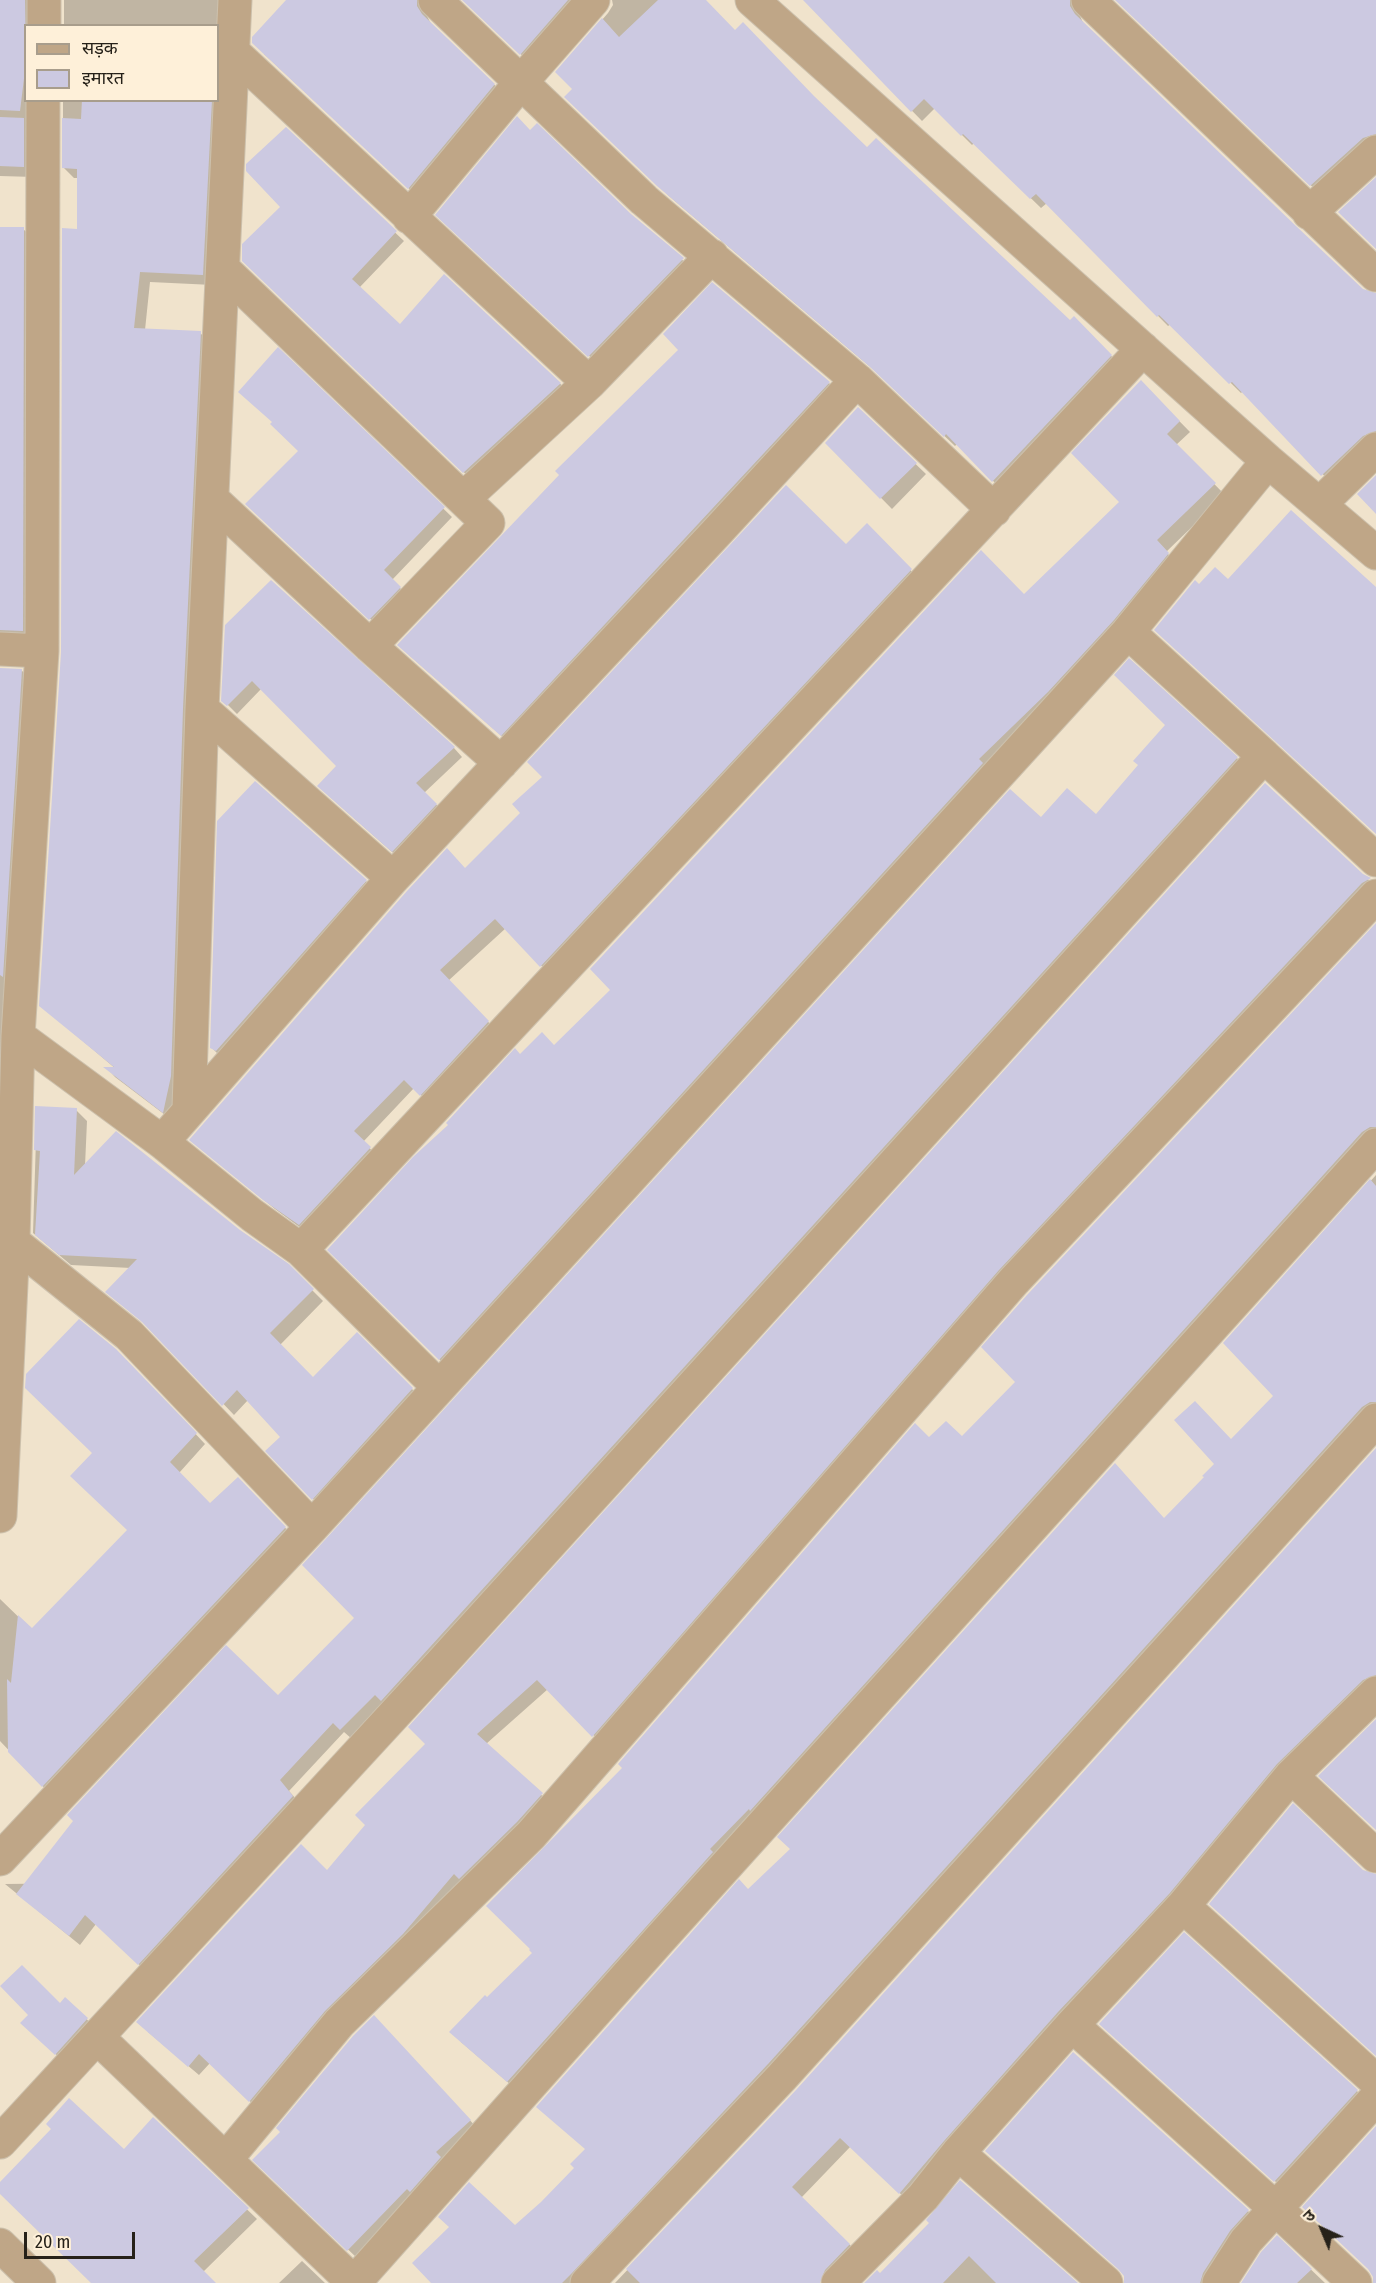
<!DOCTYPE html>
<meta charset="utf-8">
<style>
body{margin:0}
#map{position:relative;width:1376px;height:2283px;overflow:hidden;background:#f0e3cc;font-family:"Fira Sans Condensed","Noto Sans Devanagari",sans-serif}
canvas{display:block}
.legend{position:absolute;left:24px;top:24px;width:195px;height:78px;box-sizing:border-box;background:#fef0d9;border:2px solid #a89d8c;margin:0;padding:8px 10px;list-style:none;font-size:18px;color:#262119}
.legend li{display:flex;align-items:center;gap:12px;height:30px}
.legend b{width:30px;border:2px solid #a89d8c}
.north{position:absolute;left:1292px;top:2199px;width:60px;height:60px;-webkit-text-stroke:4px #fef0d9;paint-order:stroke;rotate:316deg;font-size:16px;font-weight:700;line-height:24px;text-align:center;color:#262119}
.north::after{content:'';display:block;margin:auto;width:21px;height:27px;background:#262119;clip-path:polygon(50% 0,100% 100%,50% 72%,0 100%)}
.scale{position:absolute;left:24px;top:2232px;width:111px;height:27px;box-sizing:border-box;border:3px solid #262119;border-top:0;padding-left:8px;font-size:18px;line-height:21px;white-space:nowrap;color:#262119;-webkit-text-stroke:4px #fef0d9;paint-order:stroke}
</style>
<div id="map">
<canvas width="1376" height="2283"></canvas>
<ul class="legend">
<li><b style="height:8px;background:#bfa687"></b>सड़क</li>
<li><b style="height:16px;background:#ccc9e1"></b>इमारत</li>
</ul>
<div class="north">उ</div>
<div class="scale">20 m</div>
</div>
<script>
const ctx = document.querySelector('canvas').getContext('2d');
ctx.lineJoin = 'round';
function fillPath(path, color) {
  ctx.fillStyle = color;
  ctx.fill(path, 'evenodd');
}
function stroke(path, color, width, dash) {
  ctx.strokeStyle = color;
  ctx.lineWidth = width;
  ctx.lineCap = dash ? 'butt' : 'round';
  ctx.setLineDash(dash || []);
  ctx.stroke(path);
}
fillPath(new Path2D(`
 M0,0H39L35,26H26V100H38L34,177L0,176Z
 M64,0H230L213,285L150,282L145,330L200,333L211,343L173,1121L115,1077L107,1068L116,1069L40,1005L62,652L79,230V178H74L63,167V100H218V26H64Z
 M289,0H430L427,6V16L431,24L505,95L419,198L264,54Z
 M464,0H587L531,64Z
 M612,0H705L735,32L818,102L867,149L1070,322L1074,318L1121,366L1003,491L957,444L955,446L881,376L669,196L566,97L574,89L557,72L608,13L613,5Z
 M804,0H1083L1080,6V16L1084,25L1362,290L1376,295V444L1333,485L1243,391L1241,393L1171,324L1168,326L1047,203L1041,208L974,143L972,145L935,108L922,121Z
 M1117,0H1375L1376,147L1322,196Z
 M286,129L404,241L359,288L401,326L444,276L569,392L473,481L243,260L282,207Z
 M531,132L693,269L600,366L448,225Z
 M0,228L23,229L33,238L32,640L0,642Z
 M278,349L452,517L392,580L409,597L379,627L256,513L300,451L273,422Z
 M1141,382L1190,432L1176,445L1225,495L1166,552L1178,564L450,1370L329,1249L520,1056L554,1047L1121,502Z
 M829,383L839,393L512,745L409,655Z
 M858,409L926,474L892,509L827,443Z
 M867,525L920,580L550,975L506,928L448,981L498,1032L430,1104L414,1088L363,1142L380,1158L309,1234L275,1209L201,1149L465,870L846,546Z
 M226,625L454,748L462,757L424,793L445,813L401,860L328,795L339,766L262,688L237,714L223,700Z
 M0,669L21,670L31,679L0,1303Z
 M1237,758L1247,769L352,1739L344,1732L289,1791L303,1807L149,1974L96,1924L80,1945L5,1884L179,1882L278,1697L356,1618L1041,820L1096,816Z
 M1362,875L1376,885L603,1745L548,1689L486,1744L551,1804L260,2111L210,2063L199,2075L148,2032L327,1873Z
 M366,881L376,891L222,1058L211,1047Z
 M1376,925V1140L518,2091L461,2042L487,1999L534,1953L624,1768L929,1439L962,1438L1017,1382Z
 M37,1108L76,1110L87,1121L85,1166L239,1231L288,1266L323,1301L280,1345L314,1379L357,1334L423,1400L323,1509L267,1451L283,1437L248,1400L234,1415L153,1330L131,1268L71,1265L33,1233Z
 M1376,1175V1415L581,2283H433L515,2227L542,2203L576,2168L748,1891L1164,1519L1206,1477L1231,1441L1275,1396L1225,1343Z
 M126,1360L205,1444L179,1473L210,1505L238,1479L295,1538L52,1796L0,1741V1599L32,1630L129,1530L94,1453Z
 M1376,1450V1687L910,2203L851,2146L801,2198L851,2246L815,2283H615L797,2091Z
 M65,2000L92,2024L61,2059L27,2028Z
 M382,2026L479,2130L357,2258L254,2160Z
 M1111,2034L1357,2091L1367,2102L1286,2191Z
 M153,2119L257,2219L203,2272L214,2283H98L0,2192V2184L124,2151Z
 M1248,2211L1258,2221L1213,2283H1126Z
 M931,2223L1075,2283H873Z
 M1277,2237L1325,2283H1243Z
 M302,2261L325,2283H279Z`), '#0003');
fillPath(new Path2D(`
 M0,0H25L26,62L20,111L0,110Z
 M286,0H417V6L422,14L495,84L408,189L252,43V37Z
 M462,0H568L520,55Z
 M658,0H706L735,30L743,22L814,96L867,147L876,138L1070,320L1074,316L1112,355L992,482L946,434L944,437L869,366L657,186L564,97L572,89L555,72L602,18L619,37Z
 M803,0H1070V6L1075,14L1296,226L1363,289L1376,293V431L1363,436L1321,476L1232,382L1229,384L1159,315L1157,317L1036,194L1030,199L963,134L961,136L924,99L911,112Z
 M1115,0H1376V134L1363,138L1310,186Z
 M82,100H212L203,275L140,272L134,328L201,331L183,708L171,1076L163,1113L103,1067H114L39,1006L61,652L62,228L77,229V169L62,168V118L81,119Z
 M517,116L530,130L537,123L631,214L684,258L588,357L435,215Z
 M0,117L24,118V167L0,166Z
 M286,127L397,231L352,279L400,324L444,274L561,383L463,473L242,261V244L280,207L246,171V164Z
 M1376,177V249L1338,212Z
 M0,227H24L23,631L0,630Z
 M712,282L830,382L501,736L397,645L559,475L555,471L678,350L663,334Z
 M278,347L445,507L384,570L401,587L369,620L245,504L298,451L270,424L272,422L238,392Z
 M1141,380L1180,421L1167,434L1216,483L1157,540L1169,553L1114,620L1048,692L979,759L983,763L439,1360L327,1250L413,1157L448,1125L446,1123L515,1048L520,1054L542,1032L554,1045L610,990L590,969L981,550L1024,594L1119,502L1071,453Z
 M858,407L917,463L880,499L825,443Z
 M1376,475V514L1357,494Z
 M786,485L846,544L867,523L912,569L540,967L495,919L440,970L489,1021L420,1096L404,1080L354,1131L371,1147L299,1225L263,1200L189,1140L407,891L447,848L465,868L520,813L512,804L542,777L527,762Z
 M1291,510L1376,587V834L1154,630L1195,580L1199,584L1215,567L1228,579Z
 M271,580L455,747L416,783L437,804L392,852L317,786L336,766L252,681L227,706L221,701L225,625Z
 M1129,658L1238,757L381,1701L375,1695L340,1730L333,1723L280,1780L293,1796L138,1965L85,1915L69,1936L16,1894L73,1821L67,1815L226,1645L278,1695L354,1618L302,1565L1010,789L1041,817L1067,788L1096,814L1138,765L1133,761L1165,725L1114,675Z
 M0,668L22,669L3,977L0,975Z
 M255,781L367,880L216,1051L210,1048L217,821Z
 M1265,783L1363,874L1371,878L1362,883L999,1270L592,1737L537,1680L477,1734L543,1793L517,1822L459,1879L454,1874L403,1934L325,2011L249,2102L199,2054L188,2067L136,2022L301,1844L327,1870L365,1825L355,1815L425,1744L408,1727Z
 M1376,923V1127H1370L1362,1132L750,1811L749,1809L710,1849L713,1852L507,2082L449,2032L485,1995L487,1997L532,1953L529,1950L530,1949L486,1906L622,1768L618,1764L915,1423L929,1437L946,1421L962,1436L1015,1382L981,1347L1027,1295Z
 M35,1106L77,1108L74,1175L116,1131L240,1230L289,1264L314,1289L270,1333L313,1377L357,1332L413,1388L312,1500L265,1451L280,1437L237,1390L222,1406L142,1322L105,1292L137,1259L59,1255L35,1235L40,1151L34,1150Z
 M1370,1179L1376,1186V1402H1370L1362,1407L768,2064L571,2274L562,2283H431L412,2263L449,2227L438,2217L469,2182L515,2225L541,2202L574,2168L570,2164L585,2149L536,2107L739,1879L748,1889L790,1849L777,1837L1115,1463L1164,1518L1204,1477L1202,1476L1214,1464L1174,1420L1195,1401L1231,1439L1273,1396L1223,1343Z
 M79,1319L116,1349L197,1433L170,1462L210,1503L238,1477L286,1527L42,1787L8,1752L7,1679L11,1683L18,1615L32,1628L127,1530L70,1476L92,1453L25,1388L26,1374Z
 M1376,1448V1675L1363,1680L1277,1764L1169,1894L1058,2012L944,2141L899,2194L840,2138L792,2187L850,2244L825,2270L820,2283H640L626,2269L796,2090Z
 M1376,1719V1830L1318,1776Z
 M1293,1803L1363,1870L1376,1874V2056L1209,1904Z
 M1184,1932L1358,2090L1274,2182L1099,2024Z
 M22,1965L60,2003L65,1997L88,2018L55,2055L20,2023L28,2015L0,1986Z
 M374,2015L471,2120L436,2152L441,2157L410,2192L407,2189L347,2251L252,2160L280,2132L276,2128L353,2036Z
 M1073,2052L1249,2210L1230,2231L1203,2273L1200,2283H1124V2276L1118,2269L985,2151Z
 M69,2098L124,2149L153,2117L249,2208L194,2261L216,2283H91L0,2194V2182L51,2129L46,2124Z
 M1376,2126V2283H1373V2277L1368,2269L1302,2207Z
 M960,2180L1078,2283H996L969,2256L943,2283H864L877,2270L880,2273L929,2223L926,2220Z
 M1277,2235L1312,2269L1297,2283H1241L1261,2252Z`), '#ccc9e1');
const minor = new Path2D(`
 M435,0L644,200L857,380L994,510
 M752,0L1268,461L1376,553
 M1088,0L1376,275
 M44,26V0
 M234,53L589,383
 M1309,213L1376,152
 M409,217L522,81L593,0
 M223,269L488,523L370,646L501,763
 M463,499L589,383L712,256
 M213,500L370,646
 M1320,504L1376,449
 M0,649L42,651
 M202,709L393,878
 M1264,756L1376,860
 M18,1036L162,1142L252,1215L301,1250L438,1386
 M189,1109L202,709L235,0
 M162,1142L393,878L716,533L857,380
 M13,1242L129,1335L312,1527
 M301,1250L1143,349
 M0,1516L13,1242L18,1036L42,651L43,100
 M1291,1776L1376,1856
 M0,1859L312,1527L1128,632
 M1183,1906L1376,2081
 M1072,2025L1275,2208L1355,2283
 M97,2037L354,2283L660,1939L1376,1145
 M0,2142L439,1666L1264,756L1128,632L1268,461
 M958,2153L1106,2283
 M226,2159L339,2023L531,1835L1013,1282L1376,896
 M0,2245L39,2283
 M587,2283L782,2077L1376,1420
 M838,2283L923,2197L958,2153L1072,2025L1183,1906L1291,1776L1376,1693
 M1219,2283L1246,2241L1376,2098`);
stroke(minor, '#ccc0ac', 35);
stroke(minor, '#bfa687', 33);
</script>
